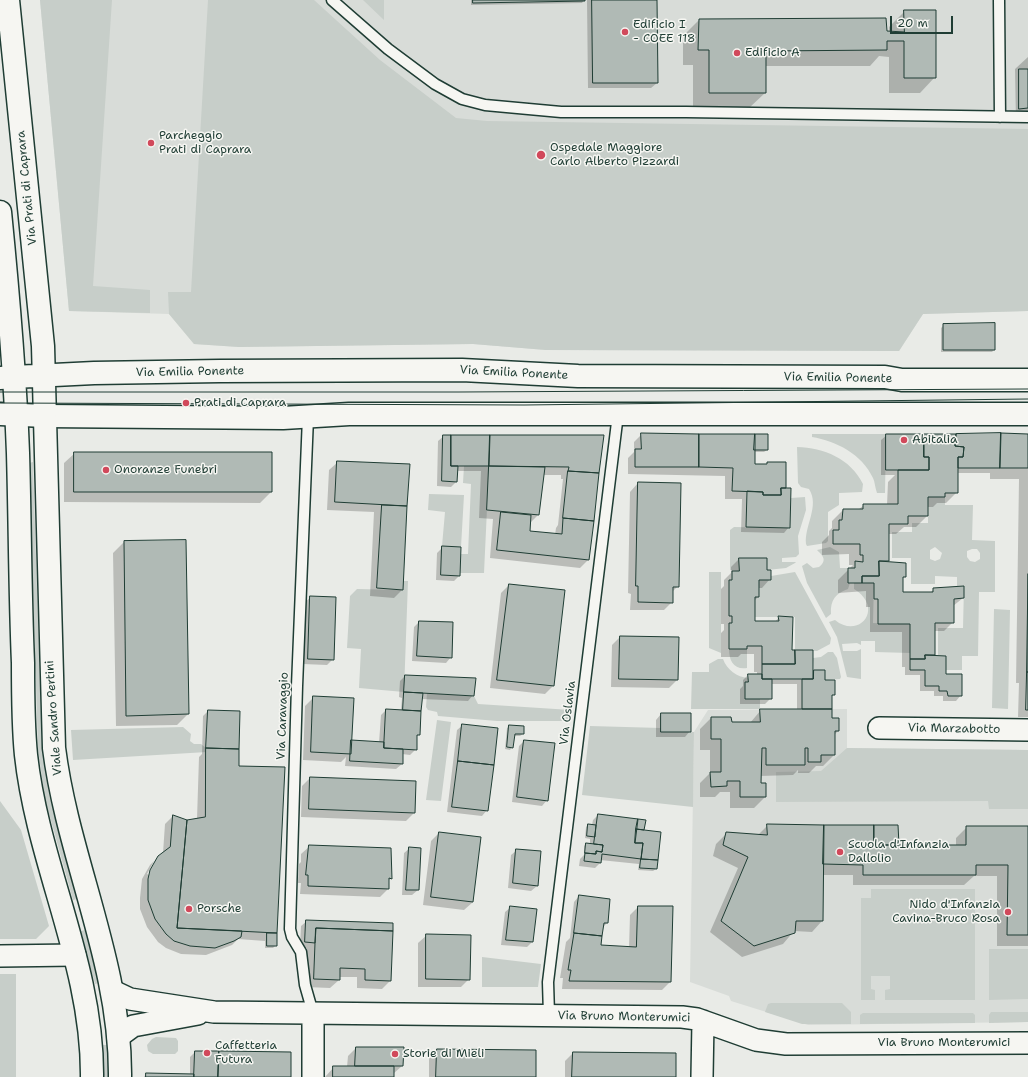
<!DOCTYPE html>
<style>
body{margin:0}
#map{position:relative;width:1028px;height:1077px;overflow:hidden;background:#e9ebe7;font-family:"Shantell Sans",sans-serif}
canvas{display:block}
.scale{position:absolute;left:890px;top:16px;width:63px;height:18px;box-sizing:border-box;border:2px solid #1f3d34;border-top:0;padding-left:5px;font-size:12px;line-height:14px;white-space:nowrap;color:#1f3d34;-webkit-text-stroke:3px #f6f6f2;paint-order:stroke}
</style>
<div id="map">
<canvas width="1028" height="1077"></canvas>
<div class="scale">20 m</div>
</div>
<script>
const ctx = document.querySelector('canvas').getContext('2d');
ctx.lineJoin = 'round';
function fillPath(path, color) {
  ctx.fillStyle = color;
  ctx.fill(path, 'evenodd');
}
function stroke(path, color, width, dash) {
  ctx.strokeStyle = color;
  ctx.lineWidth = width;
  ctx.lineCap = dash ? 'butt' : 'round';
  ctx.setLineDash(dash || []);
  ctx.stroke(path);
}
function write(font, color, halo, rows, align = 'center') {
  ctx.font = font + ' "Shantell Sans",sans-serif';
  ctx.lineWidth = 3;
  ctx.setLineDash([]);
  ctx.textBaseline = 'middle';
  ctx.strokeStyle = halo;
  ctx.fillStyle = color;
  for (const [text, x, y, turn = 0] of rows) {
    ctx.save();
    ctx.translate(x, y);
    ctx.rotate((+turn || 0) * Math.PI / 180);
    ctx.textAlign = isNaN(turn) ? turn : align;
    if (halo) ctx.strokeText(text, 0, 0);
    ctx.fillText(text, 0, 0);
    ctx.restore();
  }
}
fillPath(new Path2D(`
 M40,0H1028V311L923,314L899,351L546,350L473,344L239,347L194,344L169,314L69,311Z
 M847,709V748L1028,750V1022L808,1025L731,1001L729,996L690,982L694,732L708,710Z`), '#d8dcd8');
fillPath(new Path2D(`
 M40,0H112L93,286L150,290V313L69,311Z
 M208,0H314L380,60L456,118L487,121L1028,129V311L923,314L899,351L546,350L473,344L239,347L194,344L169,314L168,292H191Z
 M363,0H384V20Z
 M812,434H886L885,493H877C875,488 875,482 873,478C862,454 836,441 812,437Z
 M797,447C824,448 850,458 863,484L862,492L839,493V505L828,512V541L826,543L807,546L806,544C804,526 820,506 809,489L801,487L798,483Z
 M33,462L42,749L50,798L77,899L73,900L45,799L38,749L29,463Z
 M464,466H489L484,573H460L461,554H468L471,484L463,483Z
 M429,494L464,495L461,547L442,546L445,512L428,510Z
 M805,497L806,510L798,536L799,554L796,557L782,558V562H796L795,563L786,568L767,570V558H739V571L730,570V530L734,527L790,528L791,498Z
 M928,497H945V505H973L972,540L995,541V592H979L978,656H962V670H946V656L938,655V628H963L964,586H957V577L935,576V584H911V558H892V532H912V523H928ZM935,547L942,553L940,559L935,561L930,559V550ZM972,549H977L980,553V559L975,562L970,561L967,557V551Z
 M830,547L839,552L840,568H848L850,583L848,589C836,593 830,600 831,614L826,618L807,583L802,566L807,563L813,568L819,567C828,560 822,555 817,550Z
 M709,572H721V653L709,648Z
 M795,572L831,638L830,644L817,651L795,650V617H755V597H759V580H771V576Z
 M403,581H408L404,692L359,688L361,649L347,648L350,596L357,589L403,590Z
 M854,583H874L873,623L910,624V653L875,652V641H861V645L857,643L842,644L843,651H857L861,649V679L847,677L837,637L829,622L835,620C859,640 885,608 854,589Z
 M994,609L1010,610L1008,709L992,708Z
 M729,649H747V668C734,670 729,661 729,649Z
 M828,652H833L837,658L841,677L840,679L825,680V670H814L813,658L821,657Z
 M718,659H723C727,670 737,677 748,678V682L760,699V709H691L692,672H709V664Z
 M427,693L474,696L478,704L571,710L570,721H497L438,716L437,712L428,710L426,707Z
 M437,720L451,722L441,801L426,800Z
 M590,726L661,728L662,732H694L693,807L582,795Z
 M183,727L191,734L190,741L194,744H201L206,748L207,752L73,760L71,730Z
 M847,748L1028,750V809H989L988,801L776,802V772L821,771Z
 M0,801L21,830L49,926L36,939H0Z
 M871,889H975V1000H885V990L890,989V976H871V989L875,990V1000H861V898H871Z
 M85,930L99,983L95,984L81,931Z
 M989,949H1028V999L989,1000Z
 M482,957L541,964L538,987H482Z
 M0,974H16V1077H0Z
 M771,1003H842L851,1012V1024H802L765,1012L768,1004Z
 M991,1012H1028V1022L989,1023V1015Z
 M863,1013H973L975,1015V1023L860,1024V1015Z
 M156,1037L176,1038L178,1041V1051L175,1054H153L148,1051L147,1045L152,1039Z
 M103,1045H108V1077H104Z`), '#c7cec9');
fillPath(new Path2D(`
 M471,0H584L582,3L471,5Z
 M587,0H656L657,83L651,88H588Z
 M905,11L935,77L920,93H889V57L879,56L870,66H765V93L749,108H693V65H683V36L699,20L889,32V27Z
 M1028,57V123H1016L1015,69Z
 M944,325L994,350L992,352H941V328Z
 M642,434L767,450L764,452H754V465H765L768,463L785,488L789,527L784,533L741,532L742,499H725V476L628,474V458L634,452V442Z
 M887,435H1028V717H1018L1019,683H1016L1019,479H990V473H957V492L946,503H937L933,507H927V516L916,527H904L896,534H888V560L886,562L905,576L902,579V593H930L934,589L963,598L953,606V622L944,631H934L933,656L961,695L956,701H943V696H934V691H920V675H905V667H902V632H870V607H866V591L838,593V580L853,565H849V554L822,555V542L829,535V531L832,528V521L843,510H858L864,505H887L888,482L895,475H881V440Z
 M444,436H603L588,560L580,568L490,558L493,519L479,518L481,471H456V482L451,487L437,486L438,441ZM543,475H561V479H563L558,525L556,528L555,535L529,532V524L538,515Z
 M75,453L271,492L260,503L64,502V463Z
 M338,462L409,465L402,590L394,598L370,596L374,512L327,510L329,470Z
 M638,483L678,586L672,592V602L664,610H630L631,594L628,593L630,492Z
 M185,541L188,714L177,725L116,726L113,553L124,542Z
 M443,547L459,576L454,581L436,580L437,553Z
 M739,559L766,571L770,579L762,588H758V597L754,601V622H775L779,617L791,651L813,671H824V681L834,694L831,697V719L838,731L834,735V755L823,766H816L809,773H798V770L793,775L760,776V784L765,797L754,808H730V792H720L715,797H700V783L710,773V750H700V729L711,718L731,723H750L761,710H797V684H771V698L765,704H740V689L743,686V680L748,675H757V672H754V654H741L738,657H721V633L724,630V624H721V589L724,586V580L731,573V567Z
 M509,585L564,591L553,686L545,694L490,688L501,593Z
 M311,597L333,659L327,665L303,664L305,602Z
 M419,622L452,623L451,657L446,663L412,661L414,627Z
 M620,637L677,680L669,688L611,687L612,645Z
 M405,676L473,695L468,701L421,699L419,734L416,737V749L410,755L402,754V764L396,769L345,766L346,757L341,762L303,760L305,706L314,697L350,743H379L381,715L386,710H401L402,698L399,697L400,681Z
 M208,711L238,767L276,933V945L273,948H265V941L238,939L232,945L206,955L181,954L166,948L158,942L147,927L140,909V898L142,879L150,865L154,861L147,874L149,875L156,859L163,853L165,824L173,816L187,821L197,819L199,757L202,754L203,716Z
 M661,714L690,731L685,737H656V720Z
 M463,725L487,810L482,816L447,812L457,730Z
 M510,726L523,734L520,736H513L512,747L510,750L505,749L507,728Z
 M524,741L547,800L542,806L512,802L519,746Z
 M310,778L414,813L406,821L301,817L302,786Z
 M598,815L643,831L660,833L656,869L653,871L638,870L639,864L600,860V863L595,868L579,866L580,859L584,855V846L586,844H590V839L585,838L586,827L588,825H592L593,820Z
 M768,825L896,846H956V838L967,827H1028V946H997V876H974L964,885H853V875H822V921L812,932L794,931L783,944L742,957L710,932L738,868L713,856L716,844L727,833L758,835Z
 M439,833L473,902L464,910L423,905L431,841Z
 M310,846L391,878L388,881V889L380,897L300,894L301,883H298L299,864L301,862V854Z
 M410,848L418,890L412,895H402L404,853Z
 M517,850L537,886L531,891L508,888L511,855Z
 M579,896L607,923L602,928L600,946L629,948L630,915L638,907L670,982L662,990L562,989L563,978H560L566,942L570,938L574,902Z
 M511,907L536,910L532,942L527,947L501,945L505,912Z
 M307,921L390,981L382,989L357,988V977H339V980L330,988L306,987L307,948L300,947L301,926Z
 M427,935L469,979L461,987H418V943Z
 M356,1048L402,1066L393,1074V1077H325L334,1067H347L348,1056Z
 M437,1050L535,1077H429V1058Z
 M195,1052L290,1077H144L146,1074L190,1075V1057Z
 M573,1053L675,1077H565V1061Z`), '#0003');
const building = new Path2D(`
 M473,0H585V1L473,3Z
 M592,0H657L658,83H593Z
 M904,10H936V78H904V41H887V50L766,51V93H709V50H698L699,19L886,18L887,31L904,32Z
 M1019,69H1028V108L1019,109Z
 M995,323V350H943V324Z
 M641,433L699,434V467H635V449H641Z
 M1001,433L1028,434V468H1000Z
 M1001,433L1000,468H958V457H963L964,447L955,446L956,434Z
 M699,434H755V464H767V462H786V488H781V495H763V492L732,491L733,468L699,467Z
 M755,434H768V450H754Z
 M886,434H924V457H929V470H886Z
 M924,434H956L955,446L964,447L963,457H958V493H945V497H928V516H908V524H889V561H879V576H862V583H848V568H855V561L863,562V555H860V544H833V530H839V520H842L843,509H863V504H898V470H929V457H924Z
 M443,435H451V466H458L457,482L442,481Z
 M451,435H490L489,466H451Z
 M490,435H604L599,473L568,471L569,467L489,466Z
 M74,452H272V492H74Z
 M337,461L410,464L407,506L335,502Z
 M489,466L545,467L539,515L487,510Z
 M568,471L599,473L594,521L563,518Z
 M638,482L681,483L679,587H673V603L638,602V586H636Z
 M781,488H791L790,528L746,527L747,491L763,492V495H781Z
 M382,505L407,506L403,590L377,588Z
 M501,512L531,515L530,531L562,534L563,518L594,521L589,560L497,550Z
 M186,540L189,714L126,716L124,541Z
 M442,546L461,547L460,576L441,575Z
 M739,558H767V570H771V580H759V597H755V621H779L778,616L793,617L792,650H795V664H762V646H747V649H729V623H732V616H729V580H732V571H739Z
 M879,561L906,563V577H903V592H933V588L964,586V598L954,599V623H935V655H925V659H910V624H878V599H874V583H862V576H879Z
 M1028,574V672H1027Z
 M509,584L565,590L554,686L497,680Z
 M310,596L336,597L334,660L308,659Z
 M419,621L453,622L452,658L417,656Z
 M620,636L679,637L678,680L619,679Z
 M795,650H813V679H762V664H795Z
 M925,655L946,656V674H962V696H948L947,691H939V686H925V670H910V659H925Z
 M814,670H825V680H835V695H832V709H802V679H813Z
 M1027,672H1028V710H1026Z
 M748,674H762V679H772V699H745V682H748Z
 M405,675L476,678L474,696L404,692Z
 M404,692L423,693L421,711L403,710Z
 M313,696L354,698L351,754L311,752Z
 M386,709L421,711L420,735H417V750L384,748Z
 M760,709H832V718H839V731H835V755H821V762H808V748H805V765H766V748H762L761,783H766V797H740V781H727V786L711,787L710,772H721V739H711V717H731L732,722H760Z
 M208,710L240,711L239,749L206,748Z
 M661,713H691V732H661Z
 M462,724L498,728L494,765L458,761Z
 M509,725L524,726V734H515L513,748L507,747Z
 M351,740L384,742V748L403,749V764L350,761Z
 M524,740L555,743L548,801L517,797Z
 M206,748L239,749V766L285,767L277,933L177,928L187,820L205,817Z
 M458,761L494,765L488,811L452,807Z
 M310,777L416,781L415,813L309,809Z
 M598,814L638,819L635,843H643L641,859L602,854L601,863L584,861L585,853L596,854V851L602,852L603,845L594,844Z
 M173,815L187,820L177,928L242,931L241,937L234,941L215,948L190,946L174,941L166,934L155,919L148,900V879L150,870L158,856L170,847Z
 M638,819L646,820L644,830L636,829Z
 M588,824L596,825L595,837L587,836Z
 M767,824L824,825L823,921H796L795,933L754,946L721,921L748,857L723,845L726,832L767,835Z
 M824,825H874V845H966V826H1028V935H1007L1008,865H976V875H863V865L823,864Z
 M874,825H898L899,845H874Z
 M636,829L661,832L658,860L641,859L643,843H635Z
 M439,832L481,837L473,902L431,897Z
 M586,843L603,845L602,852L596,851V854L585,853Z
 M309,845L391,848L392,879L389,878V889L308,886V875H306Z
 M409,847L421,848L419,890H406Z
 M516,849L541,851L538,886L513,883Z
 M641,859L658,860L657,869L640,868Z
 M579,895L610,899L608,923H604L602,936L574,933Z
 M510,906L537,909L533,942L506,940Z
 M638,906H673L671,982L569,981L571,970H568L574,933L602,936L601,945L636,947Z
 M306,920L393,923V931L316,928L315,943L305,942Z
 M316,928L393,931L391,981L365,980V969L340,968V980L314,979Z
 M267,933H277V946H267Z
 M426,934L471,935L470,980L426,979Z
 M356,1047H404L403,1066H355Z
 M437,1049L536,1050V1077H436Z
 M195,1051H219L218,1077H194Z
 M219,1051L291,1052V1077H218Z
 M573,1052L676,1053V1077H572Z
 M333,1066H394V1077H333Z
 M146,1073L194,1074V1077H146Z`);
fillPath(building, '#b0bab5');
stroke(building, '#1f3d34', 1);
const service = new Path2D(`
 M332,0L388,49L435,84L462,99L485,105L561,112H686L1028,117
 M999,0L1000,117
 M308,417L297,686L290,929L292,937L301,952L305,985L313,1013
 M549,1015L548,982L618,414`);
const minor = new Path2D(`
 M879,728L1028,730
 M0,956L75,955
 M113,991L130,999L214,1012L682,1017L697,1019L756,1040L786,1044L1028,1043
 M313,1013V1077
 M118,1037L133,1026L198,1014
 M702,1077L703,1021`);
const tertiary = new Path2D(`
 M45,416L283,418L349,414H1028`);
const secondary = new Path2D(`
 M0,378L14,377
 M0,414L45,416`);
const primary = new Path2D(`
 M8,0L43,346L54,748C68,859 121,963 120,1077
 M0,212C8,292 15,372 18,453C20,523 20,593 23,663C23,694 23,725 26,755C38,865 93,965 92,1077
 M14,377L94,373L220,371L462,370L578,376L885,377L902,380H1028`);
stroke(service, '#1f3d34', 13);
stroke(minor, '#1f3d34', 24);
stroke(tertiary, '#1f3d34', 25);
stroke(secondary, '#1f3d34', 25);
stroke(primary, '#1f3d34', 25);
stroke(service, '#f6f6f2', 10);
stroke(minor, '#f6f6f2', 21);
stroke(tertiary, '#f6f6f2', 22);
stroke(secondary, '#f6f6f2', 22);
stroke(primary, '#f6f6f2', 22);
stroke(new Path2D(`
 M0,392H459L1028,389
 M0,403L524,405L1028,399`), '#1f3d34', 1);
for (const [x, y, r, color] of [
 [625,32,4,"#d1495b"],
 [737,53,4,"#d1495b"],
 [151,143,4,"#d1495b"],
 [541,155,5,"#d1495b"],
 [186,403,4,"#d1495b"],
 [904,440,4,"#d1495b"],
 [106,470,4,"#d1495b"],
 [840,852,4,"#d1495b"],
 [189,909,4,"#d1495b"],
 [1008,912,4,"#d1495b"],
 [207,1053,4,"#d1495b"],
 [395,1054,4,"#d1495b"]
]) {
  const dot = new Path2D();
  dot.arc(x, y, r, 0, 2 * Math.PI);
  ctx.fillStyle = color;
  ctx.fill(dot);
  stroke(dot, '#f6f6f2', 1.5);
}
write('12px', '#1f3d34', '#f6f6f2', [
 ["Edificio I",633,25],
 ["- COEE 118",633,39],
 ["Edificio A",745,53],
 ["Parcheggio",159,136],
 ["Prati di Caprara",159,150],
 ["Ospedale Maggiore",550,148],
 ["Carlo Alberto Pizzardi",550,162],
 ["Prati di Caprara",194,403],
 ["Abitalia",912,440],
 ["Onoranze Funebri",114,470],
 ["Scuola d'Infanzia",848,845],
 ["Dallolio",848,859],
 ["Nido d'Infanzia",1000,905,"right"],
 ["Cavina-Bruco Rosa",1000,919,"right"],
 ["Porsche",197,909],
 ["Caffetteria",215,1046],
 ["Futura",215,1060],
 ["Storie di Mieli",403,1054]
], 'left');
write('12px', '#1f3d34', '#f6f6f2', [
 ["Via Prati di Caprara",27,188,-96],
 ["Via Emilia Ponente",190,372,-1],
 ["Via Emilia Ponente",514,373,3],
 ["Via Emilia Ponente",838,378,1],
 ["Via Oslavia",568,713,-83],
 ["Via Caravaggio",283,716,-88],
 ["Viale Sandro Pertini",54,718,-94],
 ["Via Marzabotto",954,729,1],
 ["Via Bruno Monterumici",624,1017,1],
 ["Via Bruno Monterumici",944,1043]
]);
</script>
